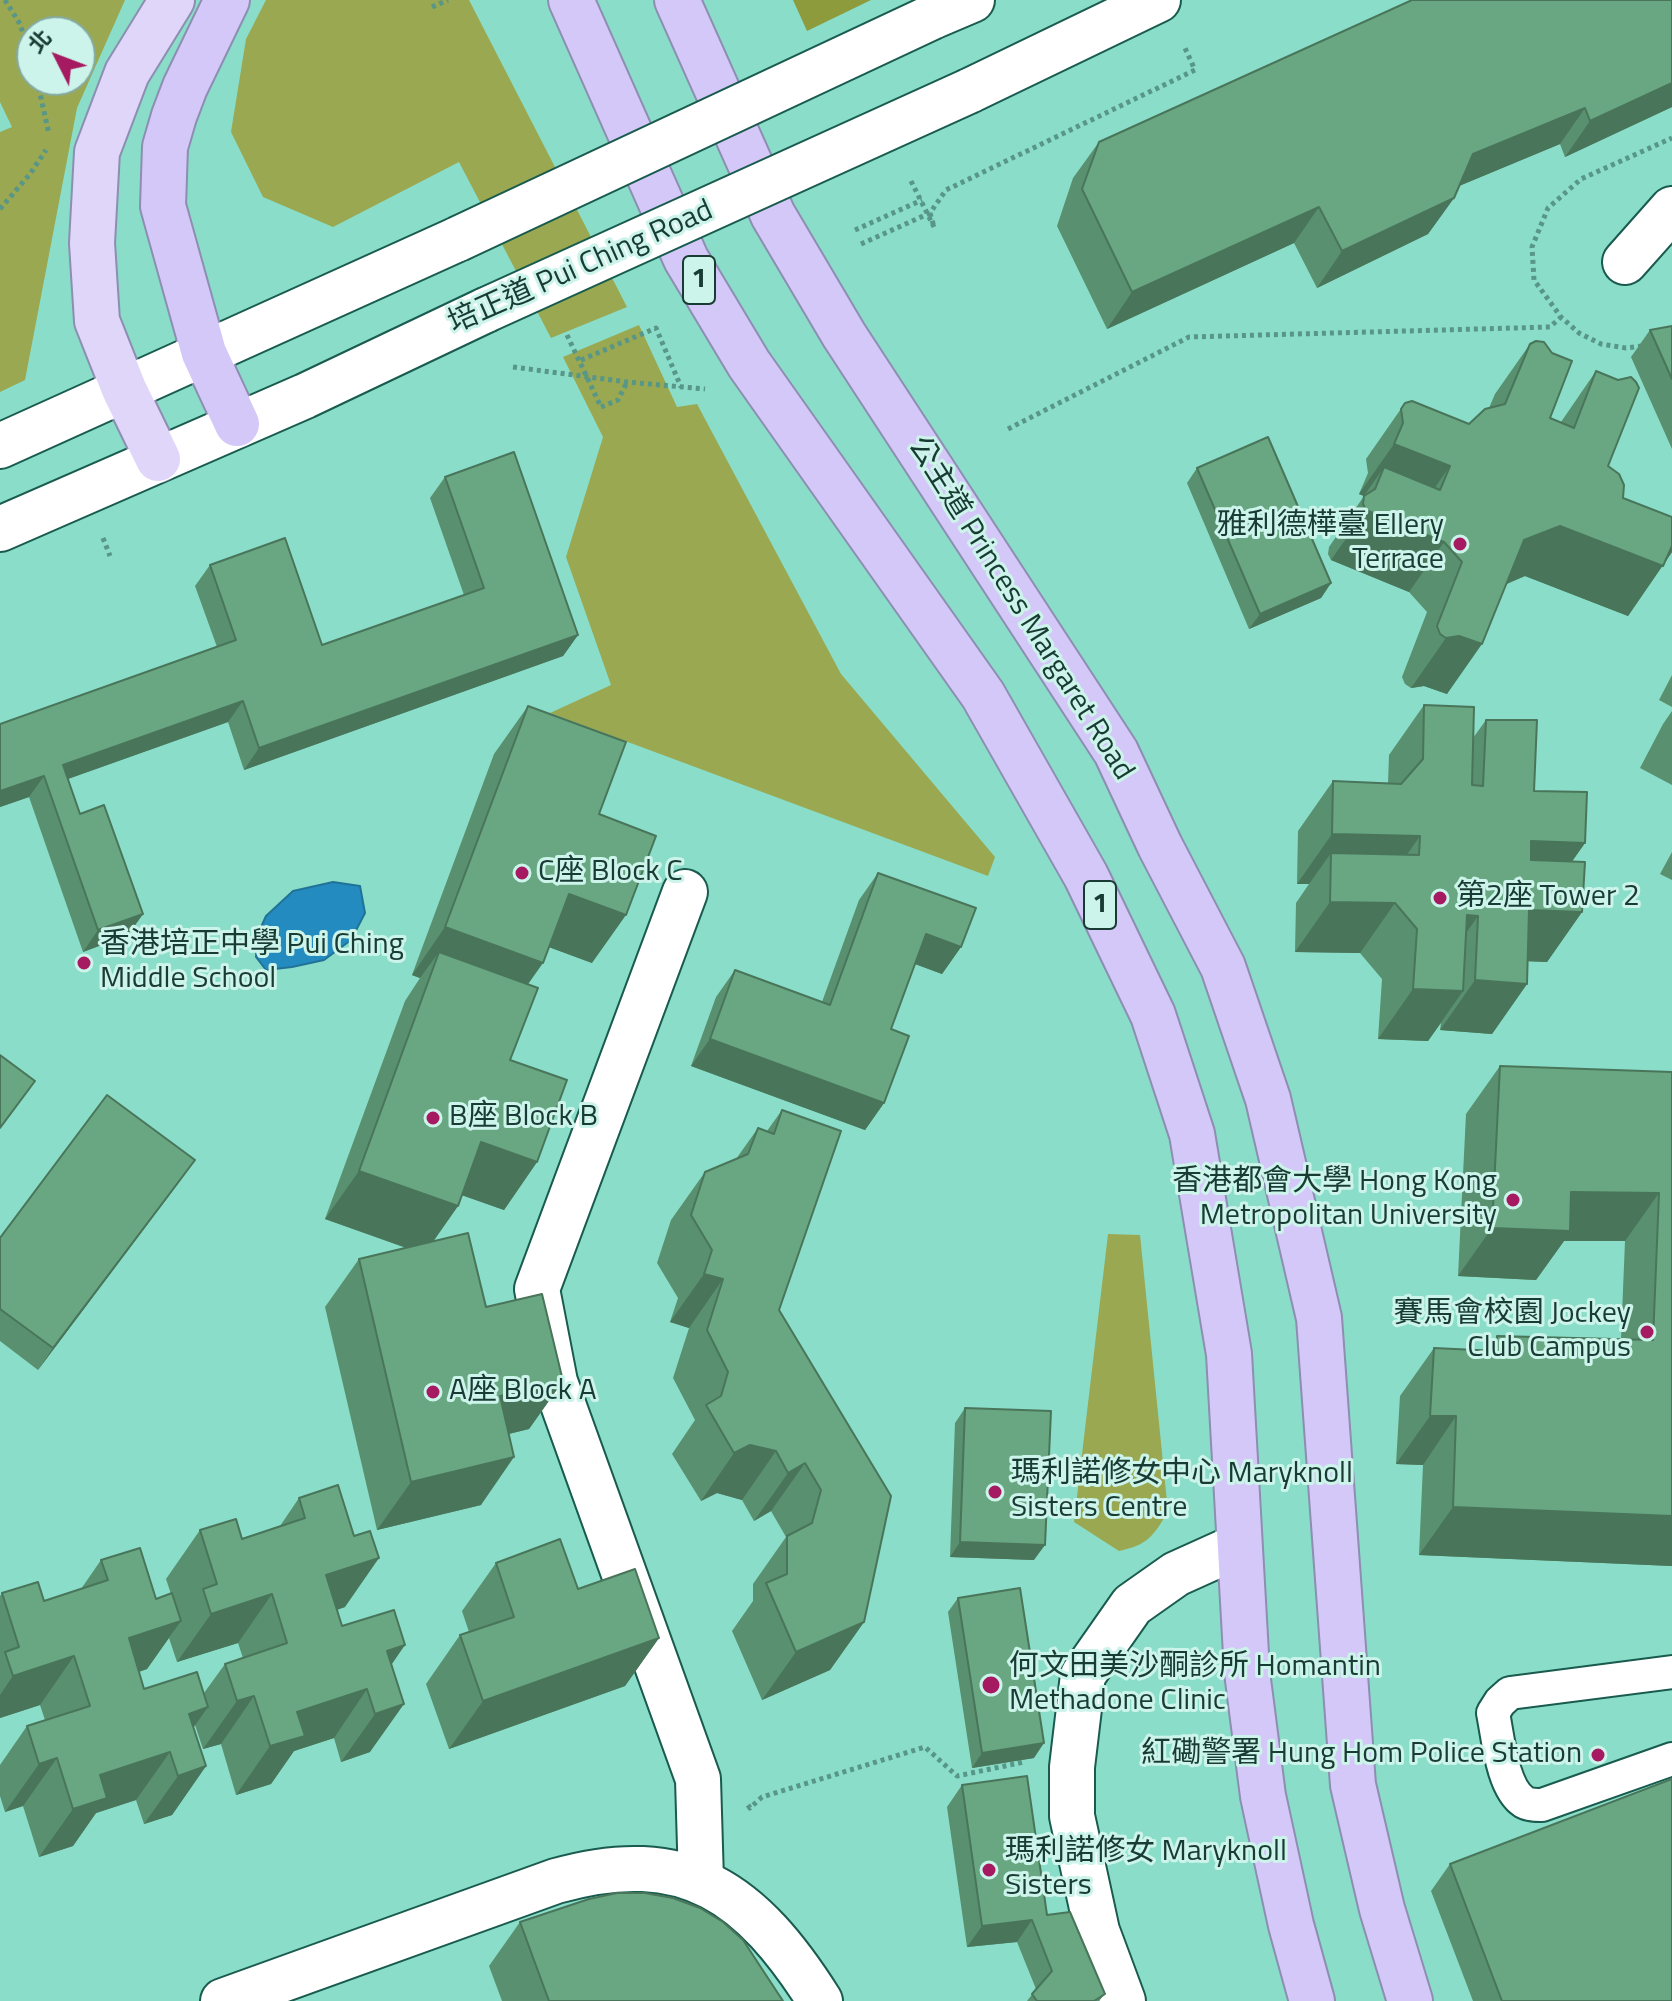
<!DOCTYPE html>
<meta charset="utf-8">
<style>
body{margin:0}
#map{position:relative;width:1672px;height:2001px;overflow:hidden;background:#8addc9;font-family:"Titillium Web","Noto Sans TC",sans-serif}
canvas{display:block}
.north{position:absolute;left:16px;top:16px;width:80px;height:80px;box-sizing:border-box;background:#cdf4ea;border:2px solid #85aaa1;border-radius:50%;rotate:312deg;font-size:22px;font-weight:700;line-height:32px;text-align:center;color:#183b33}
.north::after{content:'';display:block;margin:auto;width:28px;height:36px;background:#a51a60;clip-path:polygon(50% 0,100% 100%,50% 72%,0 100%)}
</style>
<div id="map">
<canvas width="1672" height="2001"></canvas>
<div class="north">北</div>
</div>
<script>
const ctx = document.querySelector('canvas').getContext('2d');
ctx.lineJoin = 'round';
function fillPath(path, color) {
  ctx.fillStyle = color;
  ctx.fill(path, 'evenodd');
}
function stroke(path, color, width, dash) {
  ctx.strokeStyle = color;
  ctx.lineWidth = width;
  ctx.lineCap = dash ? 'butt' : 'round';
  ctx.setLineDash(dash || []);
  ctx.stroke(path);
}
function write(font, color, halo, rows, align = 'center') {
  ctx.font = font + ' "Titillium Web","Noto Sans TC",sans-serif';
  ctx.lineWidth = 6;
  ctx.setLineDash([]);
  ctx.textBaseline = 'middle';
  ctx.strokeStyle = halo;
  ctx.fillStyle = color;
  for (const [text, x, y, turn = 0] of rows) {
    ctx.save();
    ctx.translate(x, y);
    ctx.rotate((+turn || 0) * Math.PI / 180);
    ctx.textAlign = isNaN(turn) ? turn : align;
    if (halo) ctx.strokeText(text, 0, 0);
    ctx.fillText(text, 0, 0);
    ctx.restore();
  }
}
fillPath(new Path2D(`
 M0,0H125L77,108L25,380L0,392V132L12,127L0,102ZM32,32H80V80H32Z
 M266,0H469L627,307L551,338L459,162L333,227L263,197L231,132L246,39Z
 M639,325L677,407L697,404L841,674L995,857L988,876L550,713L611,685L566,557L603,437L563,357Z
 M1108,1234L1140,1235L1168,1512C1153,1536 1148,1545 1119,1551L1074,1522Z`), '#9aa851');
fillPath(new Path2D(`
 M793,0H871L807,31Z`), '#8d9b3d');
const water = new Path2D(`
 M333,882L360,886L365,913L351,940L324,960L292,967L266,970L256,957L257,936L266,916L293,891Z`);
fillPath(water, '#248bc0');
stroke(water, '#207396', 2);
const service = new Path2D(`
 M1672,1672L1510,1693L1500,1702L1493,1713C1498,1737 1502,1788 1524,1802C1529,1805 1536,1805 1542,1805L1672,1759`);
const minor = new Path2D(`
 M1625,262L1672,209
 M685,892L537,1289L555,1382L698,1779L701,1881
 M223,2001L556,1881C687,1844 752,1894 820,2001
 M1123,2001L1097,1931L1072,1816V1767L1083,1675L1132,1605L1176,1574L1238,1546`);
const secondary = new Path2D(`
 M932,17L972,0
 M969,91L1158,0
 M0,446L458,239
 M0,529L305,396L486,310`);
const primary = new Path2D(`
 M158,459L124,389L97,321L92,243L97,152L127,73L172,0`);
const trunk = new Path2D(`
 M227,0L185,87L174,116L165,147L163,206L204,353L237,424
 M571,0L686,259L749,364L983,695L1086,876L1153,1015L1192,1134L1229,1354L1247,1672L1263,1796L1291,1925L1312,2001
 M677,0L773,215L844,335L1116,752L1160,846L1223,967L1268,1099L1319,1318L1353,1785L1382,1909L1410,2001`);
stroke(service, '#195b4e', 36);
stroke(minor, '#195b4e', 48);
stroke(secondary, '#195b4e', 48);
stroke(primary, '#8c8eb2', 48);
stroke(trunk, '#8c8eb2', 48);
stroke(new Path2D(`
 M5,0L20,24L32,61
 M432,7L448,0
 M37,80L49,134
 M0,209L30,174L46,150
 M930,213L934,227
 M855,230L922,200
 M861,244L930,213L946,190L1195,70L1185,48
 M1642,346L1626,348L1601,344L1579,333L1561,317L1534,280L1532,247L1548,208L1581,179L1672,138
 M581,360L656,328L681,387
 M513,367L627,382L705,389
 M601,407L618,400L627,382
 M1008,429L1189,337L1550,327L1561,317
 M103,538L110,556
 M748,1805L750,1808L762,1797L925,1747L957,1776L1024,1762`), '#589687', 5, [4, 4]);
stroke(service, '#fff', 32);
stroke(minor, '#fff', 44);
stroke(secondary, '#fff', 44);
stroke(primary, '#dfd6fa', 44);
stroke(trunk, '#d4c8f8', 44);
const secondaryBridge = new Path2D(`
 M458,239L932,17
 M486,310L969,91`);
stroke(secondaryBridge, '#195b4e', 48, []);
stroke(new Path2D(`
 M911,181L934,227
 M567,335L601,407`), '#589687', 5, [4, 4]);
stroke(secondaryBridge, '#fff', 44);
fillPath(new Path2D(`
 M1412,0L1672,107L1565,157L1560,144L1459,186L1454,198L1428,234L1317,288L1294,243L1107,329L1057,226L1073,178L1099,142Z
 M1672,326V449L1631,357L1650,330Z
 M1530,344L1550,418L1561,422L1596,371L1608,466L1623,498L1672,517V552L1628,616L1525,576L1507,584L1447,694L1424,686L1411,688L1405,684L1402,677L1427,612L1409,592L1331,560L1328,554L1329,547L1364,496L1359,494L1368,473L1366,459L1405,403L1469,424L1489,408L1495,394Z
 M1197,468L1331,583L1321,598L1249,629L1187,483Z
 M445,477L578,635L563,656L244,770L228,722L68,779L80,814L143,914L128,935L83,952L29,797L0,807V724L217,647L195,586L210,565L322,645L464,595L430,498Z
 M1672,675V707L1659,700Z
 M1424,705L1473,738L1486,720L1534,791L1585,843L1572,861L1582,912L1547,962L1527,961V984L1492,1034L1440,1030L1441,1023L1428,1041L1378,1039L1382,979L1360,953L1295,952L1296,903L1309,884H1297L1298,831L1333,781L1388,784L1389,755Z
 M528,706L592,963L549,947L528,984L510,1060L537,1162L504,1210L462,1195L458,1206L433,1242L486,1307L563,1381L529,1429L509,1434L481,1505L377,1530L325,1307L359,1259L406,1248L325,1219L405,1001L420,978L412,975L494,754Z
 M1672,711V785L1640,768L1663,724Z
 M1672,852V880L1660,874Z
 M878,873L961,947L942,974L915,964L891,1029L884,1103L865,1130L691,1066L716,997L735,970L822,1002L859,900Z
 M1500,1066L1672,1072V1566L1419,1555L1423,1465L1396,1464L1400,1396L1434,1348L1487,1350L1497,1336L1621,1339L1625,1241H1564L1536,1280L1458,1276L1466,1114Z
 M782,1110L779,1310L864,1622L830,1670L762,1700L732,1631L753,1601V1584L786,1537L771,1511L754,1521L742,1500L717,1493L701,1501L672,1454L695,1420L673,1378L689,1328L670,1322L678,1298L657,1263L671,1220L705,1172L736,1159L758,1128L767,1131Z
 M180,1181L38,1370L0,1341V1238Z
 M965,1408L1034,1560L950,1557L955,1423Z
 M299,1498L345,1607L337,1610L342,1626L391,1665L370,1752L341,1762L334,1738L294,1751L271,1784L236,1795L221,1744L203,1749L195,1725L193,1728L206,1766L172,1815L144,1824L136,1800L96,1813L73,1846L39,1857L23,1806L5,1812L0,1796V1765L27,1726L45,1720L40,1705L0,1718V1596L2,1593L44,1601L81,1589L101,1560L156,1599L171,1594L166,1579L200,1530L242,1539L280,1526ZM180,1622L169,1638L177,1662L238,1643L243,1658L225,1664L204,1693L144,1689L139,1672L147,1669Z
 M496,1563L659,1638L625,1686L449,1749L426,1684L460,1635L469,1632L462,1611Z
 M958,1598L1034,1758L972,1768L948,1612Z
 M962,1785L1047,1915L1105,1994L1099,2001H1027L1036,1989L1017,1942L967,1947L947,1807Z
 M1450,1864L1672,2001H1473L1431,1891Z
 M520,1922L783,2001H502L489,1966Z`), '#59906f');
fillPath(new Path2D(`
 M1672,83V107L1565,157L1590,121Z
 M1585,108L1560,144L1447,191L1473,154Z
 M1454,198L1428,234L1317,288L1342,251Z
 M1319,207L1294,243L1107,329L1132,292Z
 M1394,444L1450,466L1415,516L1375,489L1384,467L1364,496L1359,494Z
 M1366,510L1444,542L1409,592L1331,560Z
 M1560,526L1672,545V552L1628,616L1525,576L1489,591L1524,540Z
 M1331,583L1321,598L1249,629L1260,614Z
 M578,635L563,656L244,770L259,748Z
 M1459,636L1482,644L1447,694L1424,686L1411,688L1446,638Z
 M243,701L228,722L48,786L63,765Z
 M44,776L29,797L0,807V791Z
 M1332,834L1420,836L1385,886L1331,853L1309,884H1297Z
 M1531,841L1585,843L1550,893L1496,891Z
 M569,894L626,915L592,963L535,942Z
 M1330,902L1395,903L1360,953L1295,952Z
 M1529,910L1582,912L1547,962L1494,960Z
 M143,914L128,935L83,952L98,930Z
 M1467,915L1478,916L1443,966Z
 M445,927L543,963L509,1011L439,952L420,978L412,975Z
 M926,934L961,947L942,974L907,961Z
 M1475,980L1527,984L1492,1034L1440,1030Z
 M1413,989L1463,991L1428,1041L1378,1039Z
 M710,1039L884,1103L865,1130L691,1066Z
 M481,1142L537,1162L504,1210L447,1190Z
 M195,1160L180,1181L38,1370L53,1348Z
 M359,1171L458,1206L424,1254L325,1219Z
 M1571,1192L1659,1193L1625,1241H1564L1536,1280L1458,1276L1492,1228Z
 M704,1274L723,1279L689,1328L670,1322Z
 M563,1381L529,1429L466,1444L500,1396Z
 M1430,1416H1456L1423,1465L1396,1464Z
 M750,1445L776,1451L742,1500L717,1493L701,1501L734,1453Z
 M514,1457L481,1505L377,1530L411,1482Z
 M805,1463L771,1511L754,1521L788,1473Z
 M1453,1507L1672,1516V1566L1419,1555Z
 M960,1542L1045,1545L1034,1560L950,1557Z
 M379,1558L345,1607L292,1624L326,1575Z
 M272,1594L238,1643L177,1662L211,1614Z
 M181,1621L147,1669L95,1686L129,1638Z
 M864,1622L830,1670L762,1700L796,1652Z
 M659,1638L625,1686L449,1749L483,1701Z
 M405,1645L372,1693L367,1689L334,1738L294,1751L271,1784L236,1795L270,1746L297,1712L387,1651Z
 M74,1656L40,1705L0,1718V1695L13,1676Z
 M254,1696L221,1744L203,1749L237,1701Z
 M404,1704L370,1752L341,1762L375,1714Z
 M208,1707L174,1755L170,1752L136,1800L96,1813L73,1846L39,1857L73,1809L100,1775L189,1714Z
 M1044,1743L1034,1758L972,1768L982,1753Z
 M57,1758L23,1806L5,1812L39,1764Z
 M206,1766L172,1815L144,1824L178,1776Z
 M1032,1920L1017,1942L967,1947L982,1926Z`), '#49755a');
const building = new Path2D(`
 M1412,0H1672V83L1590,121L1585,108L1473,154L1454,198L1342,251L1319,207L1132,292L1082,189L1099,142Z
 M1672,326V379L1650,330Z
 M1536,341L1544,342L1552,353L1572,361L1550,418L1574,428L1596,371L1618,380L1631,377L1636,382L1639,388L1608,466L1619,474L1624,485L1623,498L1672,517V546L1663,566L1560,526L1524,540L1482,644L1459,636L1446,638L1440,634L1437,626L1462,562L1444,542L1366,510L1363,504L1364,496L1375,489L1384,467L1440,490L1450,466L1394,444L1403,423L1401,409L1405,403L1412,401L1469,424L1485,409L1505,404L1530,344Z
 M1268,437L1331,583L1260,614L1197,468Z
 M514,452L578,635L259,748L243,701L63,765L80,814L104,805L143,914L98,930L44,776L0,791V724L236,640L210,565L285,538L322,645L484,588L445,477Z
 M1424,705L1474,707L1472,785L1483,786L1486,720H1537L1534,791L1587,792L1585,843L1531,841V860L1585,862L1582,912L1529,910L1527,984L1475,980L1478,916L1467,915L1463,991L1413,989L1417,929L1395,903L1330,902L1331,853L1419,855L1420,836L1332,834L1333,781L1401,784L1423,759Z
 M528,706L626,742L599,814L656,836L626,915L569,894L543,963L445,927Z
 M878,873L976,908L961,947L926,934L891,1029L909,1036L884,1103L710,1039L735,970L830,1005Z
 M439,952L538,988L510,1060L567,1080L537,1162L481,1142L458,1206L359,1171Z
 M0,1055L35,1081L0,1128Z
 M1500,1066L1672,1072V1516L1453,1507L1456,1416H1430L1434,1348L1497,1351V1336L1653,1340L1659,1193L1571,1192L1570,1231L1492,1228Z
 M107,1095L195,1160L53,1348L0,1309V1238Z
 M782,1110L841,1131L779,1310L891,1496L864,1622L796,1652L766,1583L787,1574V1536L812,1523L821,1490L805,1463L788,1473L776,1451L750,1445L734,1453L706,1405L721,1396L728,1372L707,1330L723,1279L704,1274L712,1250L691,1215L705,1172L748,1154L758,1128L774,1134Z
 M468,1233L486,1307L542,1294L563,1381L500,1396L514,1457L411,1482L359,1259Z
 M965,1408L1051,1411L1045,1545L960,1542Z
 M338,1485L354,1536L370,1531L379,1558L326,1575L342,1626L394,1610L405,1645L387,1651L404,1704L375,1714L367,1689L297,1712L305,1736L270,1746L254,1696L237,1701L225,1664L287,1643L272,1594L211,1614L203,1589L217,1584L200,1530L236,1519L242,1539L305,1518L299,1498Z
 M560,1539L578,1589L635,1569L659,1638L483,1701L460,1635L514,1617L496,1563Z
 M140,1548L156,1599L172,1593L181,1621L129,1638L144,1689L197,1672L208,1707L189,1714L206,1766L178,1776L170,1752L100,1775L107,1798L73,1809L57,1758L39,1764L27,1726L90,1706L74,1656L13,1676L5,1652L19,1647L2,1593L38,1582L44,1601L108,1580L101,1560Z
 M1020,1588L1044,1743L982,1753L958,1598Z
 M1027,1776L1047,1915L1070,1912L1105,1994L1094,2001H1037L1032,1994L1052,1971L1032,1920L982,1926L962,1785Z
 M1672,1779V2001H1502L1450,1864Z
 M617,1893H645L673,1898L700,1908L723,1922L743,1940L783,2001H549L520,1922L589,1899Z`);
fillPath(building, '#68a781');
stroke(building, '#49755a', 2);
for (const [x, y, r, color] of [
 [1460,544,8,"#a51a60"],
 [522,873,8,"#a51a60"],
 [1440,898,8,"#a51a60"],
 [84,963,8,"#a51a60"],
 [433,1118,8,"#a51a60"],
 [1513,1200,8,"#a51a60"],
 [1647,1332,8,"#a51a60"],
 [433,1392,8,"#a51a60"],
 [995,1492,8,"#a51a60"],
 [991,1685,10,"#a51a60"],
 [1598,1755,8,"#a51a60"],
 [989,1870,8,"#a51a60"]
]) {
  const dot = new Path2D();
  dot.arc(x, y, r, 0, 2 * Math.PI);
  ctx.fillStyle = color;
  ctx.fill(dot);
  stroke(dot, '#cdf4ea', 3);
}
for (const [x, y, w] of [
 [699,280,32],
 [1100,905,32]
]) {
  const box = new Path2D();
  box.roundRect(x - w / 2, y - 24, w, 48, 6);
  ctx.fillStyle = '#cdf4ea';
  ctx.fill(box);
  stroke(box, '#183b33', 2);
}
write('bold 28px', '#183b33', null, [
 ["1",699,280],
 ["1",1100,905]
]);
write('30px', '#183b33', '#cdf4ea', [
 ["培正道 Pui Ching Road",581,268,-24],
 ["公主道 Princess Margaret Road",1020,609,58]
]);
write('30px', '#183b33', '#cdf4ea', [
 ["雅利德樺臺 Ellery",1444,527,"right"],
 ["Terrace",1444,561,"right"],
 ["C座 Block C",538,873],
 ["第2座 Tower 2",1456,898],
 ["香港培正中學 Pui Ching",100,946],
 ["Middle School",100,980],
 ["B座 Block B",449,1118],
 ["香港都會大學 Hong Kong",1497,1183,"right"],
 ["Metropolitan University",1497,1217,"right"],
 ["賽馬會校園 Jockey",1631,1315,"right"],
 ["Club Campus",1631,1349,"right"],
 ["A座 Block A",449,1392],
 ["瑪利諾修女中心 Maryknoll",1011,1475],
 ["Sisters Centre",1011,1509],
 ["何文田美沙酮診所 Homantin",1009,1668],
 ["Methadone Clinic",1009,1702],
 ["紅磡警署 Hung Hom Police Station",1582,1755,"right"],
 ["瑪利諾修女 Maryknoll",1005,1853],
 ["Sisters",1005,1887]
], 'left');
</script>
